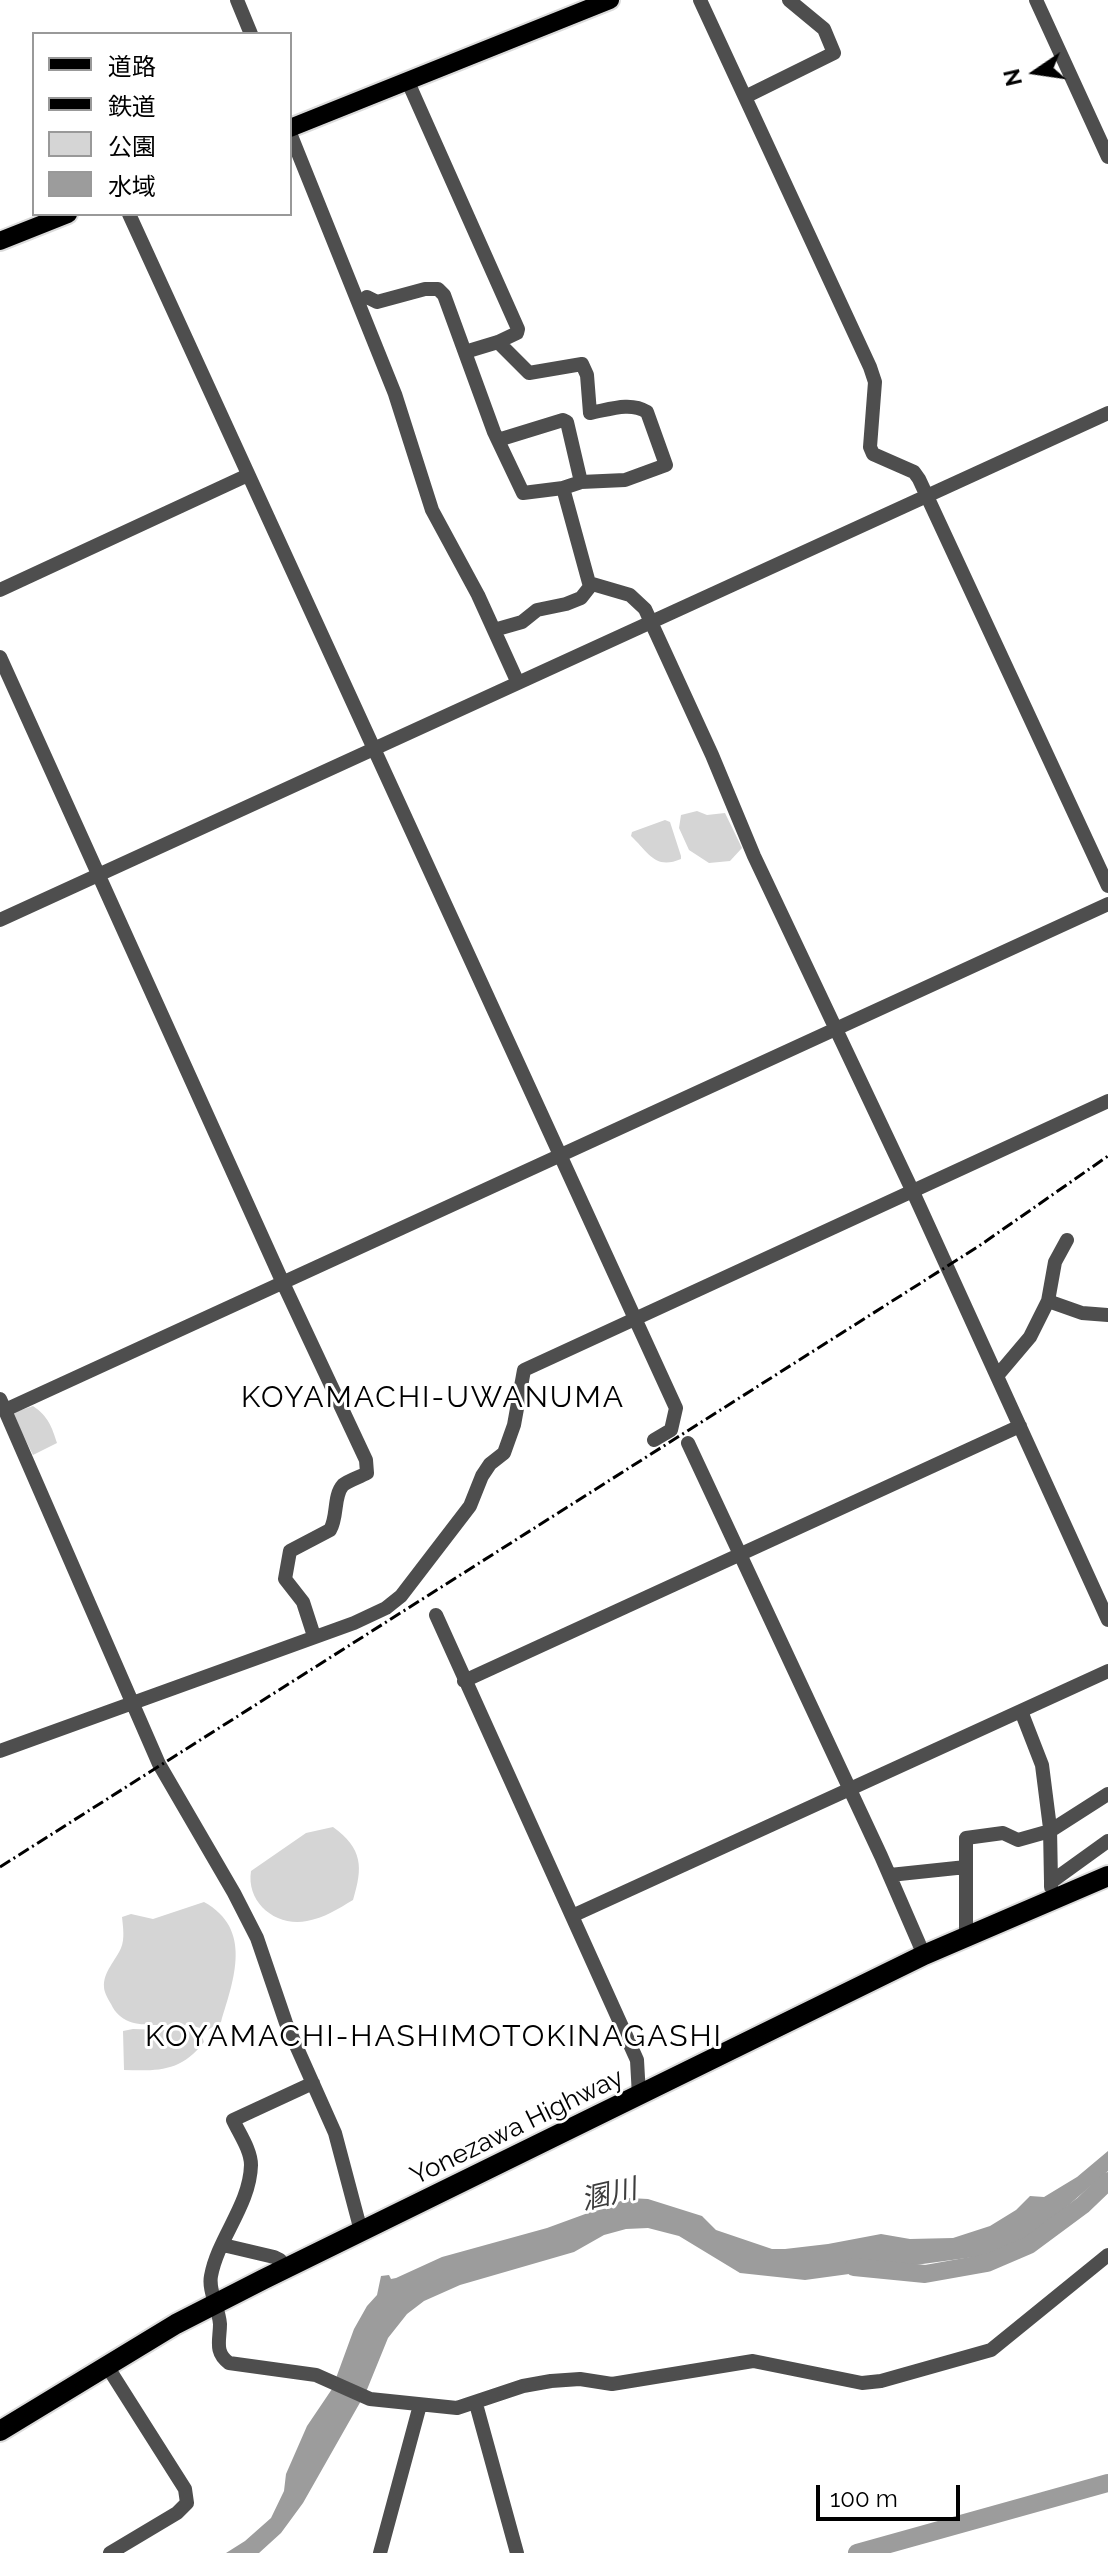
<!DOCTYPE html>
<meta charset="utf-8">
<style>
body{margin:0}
#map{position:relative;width:1108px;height:2553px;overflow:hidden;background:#fff;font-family:Raleway,"Noto Sans JP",sans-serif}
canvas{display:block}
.legend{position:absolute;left:32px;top:32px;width:260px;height:184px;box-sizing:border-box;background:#fff;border:2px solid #999;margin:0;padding:10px 14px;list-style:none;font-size:24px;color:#000}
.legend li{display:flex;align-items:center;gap:16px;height:40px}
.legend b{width:40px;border:2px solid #999}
.north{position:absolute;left:996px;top:32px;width:80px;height:80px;-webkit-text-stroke:6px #fff;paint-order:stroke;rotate:257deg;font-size:22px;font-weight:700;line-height:32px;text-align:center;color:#000}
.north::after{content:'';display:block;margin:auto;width:28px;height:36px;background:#000;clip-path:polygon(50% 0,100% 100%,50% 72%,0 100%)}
.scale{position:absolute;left:816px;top:2485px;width:144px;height:36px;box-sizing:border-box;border:4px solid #000;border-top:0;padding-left:10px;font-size:24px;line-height:28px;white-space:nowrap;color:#000;-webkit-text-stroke:6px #fff;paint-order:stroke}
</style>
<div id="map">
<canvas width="1108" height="2553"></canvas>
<ul class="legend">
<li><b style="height:10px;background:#000"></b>道路</li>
<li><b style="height:10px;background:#000"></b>鉄道</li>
<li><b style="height:22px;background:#d5d5d5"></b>公園</li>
<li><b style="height:22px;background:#9c9c9c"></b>水域</li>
</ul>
<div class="north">N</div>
<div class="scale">100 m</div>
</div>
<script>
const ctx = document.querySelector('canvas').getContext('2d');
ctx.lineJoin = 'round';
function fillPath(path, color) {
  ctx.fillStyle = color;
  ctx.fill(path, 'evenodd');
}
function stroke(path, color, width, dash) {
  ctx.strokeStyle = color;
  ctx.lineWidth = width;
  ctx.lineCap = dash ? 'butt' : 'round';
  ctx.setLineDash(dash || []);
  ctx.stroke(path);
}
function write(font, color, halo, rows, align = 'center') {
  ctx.font = font + ' Raleway,"Noto Sans JP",sans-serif';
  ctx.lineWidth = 6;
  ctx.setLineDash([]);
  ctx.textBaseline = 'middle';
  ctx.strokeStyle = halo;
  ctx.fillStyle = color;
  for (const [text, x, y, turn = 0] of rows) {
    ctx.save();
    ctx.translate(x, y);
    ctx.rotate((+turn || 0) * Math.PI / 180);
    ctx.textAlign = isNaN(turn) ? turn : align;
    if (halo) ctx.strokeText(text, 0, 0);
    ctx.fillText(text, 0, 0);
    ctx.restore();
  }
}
fillPath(new Path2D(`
 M697,811L707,815L725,813L742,848L730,861L709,863L689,850L679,828L681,815Z
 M665,820L670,822L681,856V859C655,870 649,853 631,836L632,832Z
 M33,1406C48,1416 52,1427 57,1443L33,1455L12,1413Z
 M333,1827C363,1849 363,1867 353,1900C338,1909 324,1918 307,1921C276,1927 246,1903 251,1871L306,1833Z
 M204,1902C253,1929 234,1979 221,2022L206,2031C179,2014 128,2041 111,2004C108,1999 104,1992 104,1987C103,1972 116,1960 121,1948C125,1939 123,1927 122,1917L131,1914L153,1919Z
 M133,2029L193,2031L202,2036L204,2042C181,2072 158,2071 124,2070L123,2031Z`), '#d5d5d5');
fillPath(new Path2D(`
 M1108,2151V2171L1034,2235L996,2254L805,2280L740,2273L679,2236L648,2228L626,2229L604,2235L574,2252L460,2285L424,2301L407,2314L388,2338L366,2392L303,2503L281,2533L259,2553H226L245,2541L271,2518L284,2491L286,2474L307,2426L332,2389L354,2329L367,2306L377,2295L381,2276L389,2275L391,2279L396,2278L442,2257L547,2228L629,2198L648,2199L702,2216L716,2230L772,2249H785L828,2244L881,2234L910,2239L953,2238L990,2226L1016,2210L1030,2196L1044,2197L1077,2177Z`), '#9c9c9c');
stroke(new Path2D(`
 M854,2267L925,2274L987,2263L1029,2245L1083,2205L1108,2181
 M857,2553L1108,2483`), '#9c9c9c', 18);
const major = new Path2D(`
 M290,128L610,0
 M0,241L68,214`);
const highway = new Path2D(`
 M0,2431L176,2324L264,2279L924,1955L1108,1876`);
stroke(major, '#dbdbdb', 22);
stroke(highway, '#dbdbdb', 24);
stroke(new Path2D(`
 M237,0L251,34
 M700,0L870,367L875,382L870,447L873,454L914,472L919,479L1108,886
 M1036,0L1108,157
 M408,82L518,329L517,333L498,342L465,352
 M745,97L834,53L824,29L789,0
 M290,133L395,394L432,510L478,595L518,683
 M129,214L676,1408L671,1430L654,1440
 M367,297L377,302L425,289H438L444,295L494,432L523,493L563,488L581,482L625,480L666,465L647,412C630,401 608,410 590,413L587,375L582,364L529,373L498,342
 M498,440L563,420L567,422L581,482
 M563,488L589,583L630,595L645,609L712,755L754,856L913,1192L1108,1620
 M0,590L248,475
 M494,630L522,622L537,610L566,604L581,598L592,584
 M0,657L283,1283L366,1460L367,1473C360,1477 349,1480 343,1485C333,1496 338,1517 330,1530L290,1551L285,1579L303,1602L314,1636
 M0,920L1108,413
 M1048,1301L1055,1262L1067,1240
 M997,1376L1030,1337L1048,1301L1082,1313L1108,1315
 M0,1399L159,1764L234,1893L257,1938L286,2023L335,2133L361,2231
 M5,1410L1108,904
 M688,1443L881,1856L924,1955
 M436,1615L637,2060L639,2096
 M464,1681L1020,1426
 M1021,1711L1042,1765L1050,1828L1051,1882
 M0,1751L354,1623L386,1608L401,1596L470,1506L482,1476L490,1464L504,1453L514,1425L524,1370L1108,1101
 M890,1875L966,1867
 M1051,1887V1882L1108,1841
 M572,1916L1108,1671
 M966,1937V1838L1003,1833L1018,1840L1050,1831L1108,1794
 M313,2083L233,2120C239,2133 251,2150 251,2165C250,2205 218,2238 211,2276C208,2291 219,2308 220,2324C220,2340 214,2352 229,2363L316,2375L370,2399L457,2408L523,2386L551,2381L580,2379L612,2384L753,2361L862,2383L881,2381L991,2350L1108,2255
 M223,2245L274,2257L280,2260L287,2268
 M107,2366L185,2489L187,2503L177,2513L110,2553
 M476,2404L517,2553
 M380,2553L420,2405`), '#4e4e4e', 14);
stroke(major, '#000', 18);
stroke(highway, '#000', 20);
stroke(new Path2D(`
 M0,1867L979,1246L1108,1156`), '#000', 3, [12, 4, 2, 4]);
write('26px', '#000', '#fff', [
 ["Yonezawa Highway",517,2127,-26]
]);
write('italic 28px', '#3d3d3d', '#fff', [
 ["溷川",609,2195,-13]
]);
ctx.letterSpacing = '2px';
write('30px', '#000', '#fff', [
 ["KOYAMACHI-UWANUMA",433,1398],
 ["KOYAMACHI-HASHIMOTOKINAGASHI",434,2037]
]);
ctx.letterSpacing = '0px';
</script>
